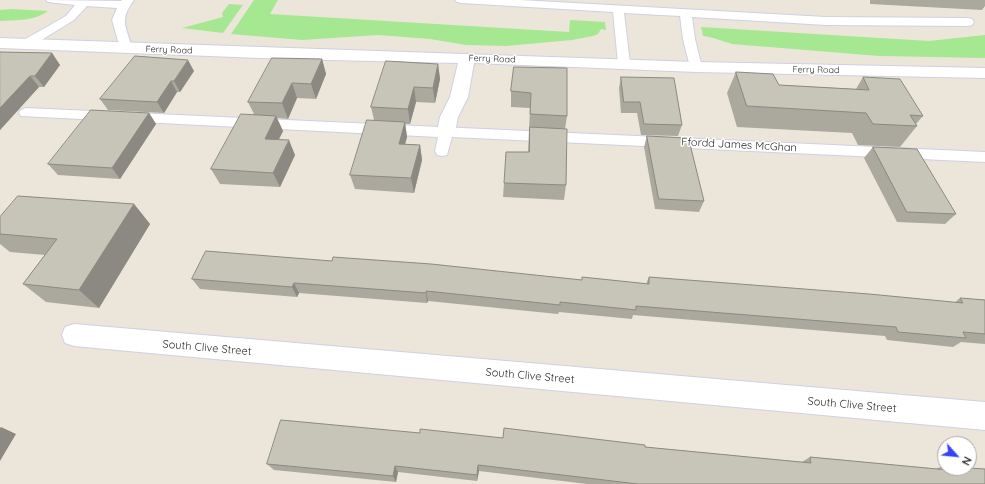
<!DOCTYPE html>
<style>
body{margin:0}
#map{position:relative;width:985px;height:484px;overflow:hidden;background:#ece6da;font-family:Quicksand,sans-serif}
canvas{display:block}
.north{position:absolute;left:937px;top:436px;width:40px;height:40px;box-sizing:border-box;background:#fff;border:1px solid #a9a9a9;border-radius:50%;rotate:117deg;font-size:11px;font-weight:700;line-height:16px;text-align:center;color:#292929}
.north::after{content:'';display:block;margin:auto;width:14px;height:18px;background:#3443ff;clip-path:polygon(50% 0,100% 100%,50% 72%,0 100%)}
</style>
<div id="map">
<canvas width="985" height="484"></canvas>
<div class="north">N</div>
</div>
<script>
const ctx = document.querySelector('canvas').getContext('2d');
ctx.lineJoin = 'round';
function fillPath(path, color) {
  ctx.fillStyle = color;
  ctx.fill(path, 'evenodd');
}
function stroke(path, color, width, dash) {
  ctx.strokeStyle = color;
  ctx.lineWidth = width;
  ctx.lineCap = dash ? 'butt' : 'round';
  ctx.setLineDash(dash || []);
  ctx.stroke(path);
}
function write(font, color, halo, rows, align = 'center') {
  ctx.font = font + ' Quicksand,sans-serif';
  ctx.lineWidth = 3;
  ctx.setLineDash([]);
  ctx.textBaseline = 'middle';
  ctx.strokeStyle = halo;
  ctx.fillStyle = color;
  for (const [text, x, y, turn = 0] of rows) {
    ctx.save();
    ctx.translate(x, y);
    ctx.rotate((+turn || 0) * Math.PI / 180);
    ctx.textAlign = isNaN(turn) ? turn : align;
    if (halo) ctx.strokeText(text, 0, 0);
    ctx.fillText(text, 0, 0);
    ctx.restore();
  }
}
fillPath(new Path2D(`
 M254,0H278L270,14L569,32L570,20L605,22L606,30L601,29L598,34L593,36L572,40L506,46L466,45L430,39L378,35L302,40L231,34Z
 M229,4L243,5L223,33L182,28L223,17L222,13Z
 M12,9L48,11C35,21 16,20 0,21V10Z
 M701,27L929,41L985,35V58L879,56L732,44C722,41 713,37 703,36Z`), '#a6e792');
const service = new Path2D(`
 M46,0L121,1L122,0H134C119,20 126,26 132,48L130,51H122L120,48L112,20L117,8L87,6L74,20L30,47H22L20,44L22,41L66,16L75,5L48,2Z
 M455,0H520L826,17L968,18L972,19L974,22L972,25L968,26L826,25L692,17L695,39L702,67L701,70H691L690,67L683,39L680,16L624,13L630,63L629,66H619L618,63L613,12L461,3L457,2Z
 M26,108L985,152V162L452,137L447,155L442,156L437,155L435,151L438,137L21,116L19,113L21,110Z`);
const minor = new Path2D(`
 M0,38L696,62L985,68V78L696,72L474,63L468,97L458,117L455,132L453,136L446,138L439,136L437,132L440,117L450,97L458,63L287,59L0,48Z
 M74,324L985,402V430L74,346L65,343L62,335L65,327Z`);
stroke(service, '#cfd0e3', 2);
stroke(minor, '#cfd0e3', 2);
fillPath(service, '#fff');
fillPath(minor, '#fff');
fillPath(new Path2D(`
 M870,0H985V6L982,10L870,4Z
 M0,52L52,53L60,65L44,87H39L0,130Z
 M322,59L326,74L316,99L297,98L288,119L277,118L283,131L278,140L295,155L280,187L220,184L211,169L254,114L248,102Z
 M438,64L440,79L435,103L416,102L410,124H405L407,137L405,144L420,145L422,160L414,193L355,189L350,175L374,120L371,107Z
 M514,67L567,116L565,129L566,185L564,200L503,197L504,183L528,152L530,108L511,107V91Z
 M194,71L180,92H177L164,113L108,110L100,99Z
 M736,72L779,85L856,89L863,77L923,116L916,124L917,126L900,147L858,145L852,133L737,127L727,93Z
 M621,77L682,125L678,136L641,135L637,113H621L619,88Z
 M149,113L156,124L120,179L58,175L48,164Z
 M647,136L704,201L699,212L655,209L644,147Z
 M873,147L956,214L945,224L897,222L864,158Z
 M134,204L150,224L99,308L46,302L23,284L45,255L10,252L0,244V217Z
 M582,277L646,284L649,277L954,303L960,298L985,300V344L961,342L953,347L887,340L885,336L633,315L632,319L559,312L558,314L428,301L427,303L299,293L297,297L200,289L192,279L582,280Z
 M420,433L645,447L802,462L810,457L936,469L945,465V468H969L985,484H587L479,471L477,481L398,472L396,482L274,470L267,464Z`), '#aba99e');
fillPath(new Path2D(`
 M52,53L60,65L44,87L35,76Z
 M322,59L326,74L316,99L311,84Z
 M188,60L194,71L180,92L174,81Z
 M438,64L440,79L435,103L433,88Z
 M30,76L39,87L0,130V108Z
 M171,81L177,92L164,113L157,102Z
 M292,83L297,98L288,119L282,103Z
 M414,87L416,102L410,124L408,109Z
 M149,113L156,124L120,179L112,168Z
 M276,116L283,131L272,154L265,139Z
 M405,122L407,137L401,159L399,144Z
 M289,140L295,155L280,187L273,173Z
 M420,145L422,160L414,193L411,178Z
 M134,204L150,224L99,308L79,290Z
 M294,283L299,293L297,297L292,287Z
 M426,291L428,301L427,303L426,293Z
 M1,427L16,434L0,461V428Z
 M478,465L479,471L477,481V475Z
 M395,466L398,472L396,482L393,476Z`), '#8b8981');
const building = new Path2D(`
 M0,52L52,53L35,76H30L0,108Z
 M135,56L188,60L174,81H171L157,102L100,99Z
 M272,58L322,59L311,84L292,83L282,103L248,102Z
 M386,61L438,64L433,88L414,87L408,109L371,107Z
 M514,67L567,68V116L530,114L531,93L511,91Z
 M736,72L773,74L779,85L869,90L863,77L900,79L923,116L910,115L917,126L873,124L866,113L747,106Z
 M621,77L674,78L682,125L644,124L640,102H624Z
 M91,110L149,113L112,168L48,164Z
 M241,114L276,116L265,139L289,140L273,173L211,169Z
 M367,120L405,122L399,144L420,145L411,178L350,175Z
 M530,127L567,129L566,185L504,183L506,152H529Z
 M647,136L685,138V140H689L704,201L659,199Z
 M873,147L917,149L956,214L907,212Z
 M18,196L134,204L79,290L23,284L57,239L0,234V217Z
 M206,251L332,261L333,257L431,264L582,280V277L649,284V277L869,294L963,303L960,298L985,300V334L963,332L966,338L898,332L896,327L636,306V310L560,302V305L426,291V293L294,283L292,287L192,279Z
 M281,420L420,433V429L503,438L504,428L645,445V447L811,463L810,457L948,470L947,468H969L985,469V484H638L478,465L477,475L395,466L393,476L267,464Z`);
fillPath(building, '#c7c4b8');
stroke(building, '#8b8981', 1);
write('9px', '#292929', '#fff', [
 ["Ferry Road",169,50,2],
 ["Ferry Road",492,59,2],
 ["Ferry Road",816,70,1]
]);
write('11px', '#292929', '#fff', [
 ["Ffordd James McGhan",739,145,3],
 ["South Clive Street",207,348,5],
 ["South Clive Street",530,376,5],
 ["South Clive Street",852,405,5]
]);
</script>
